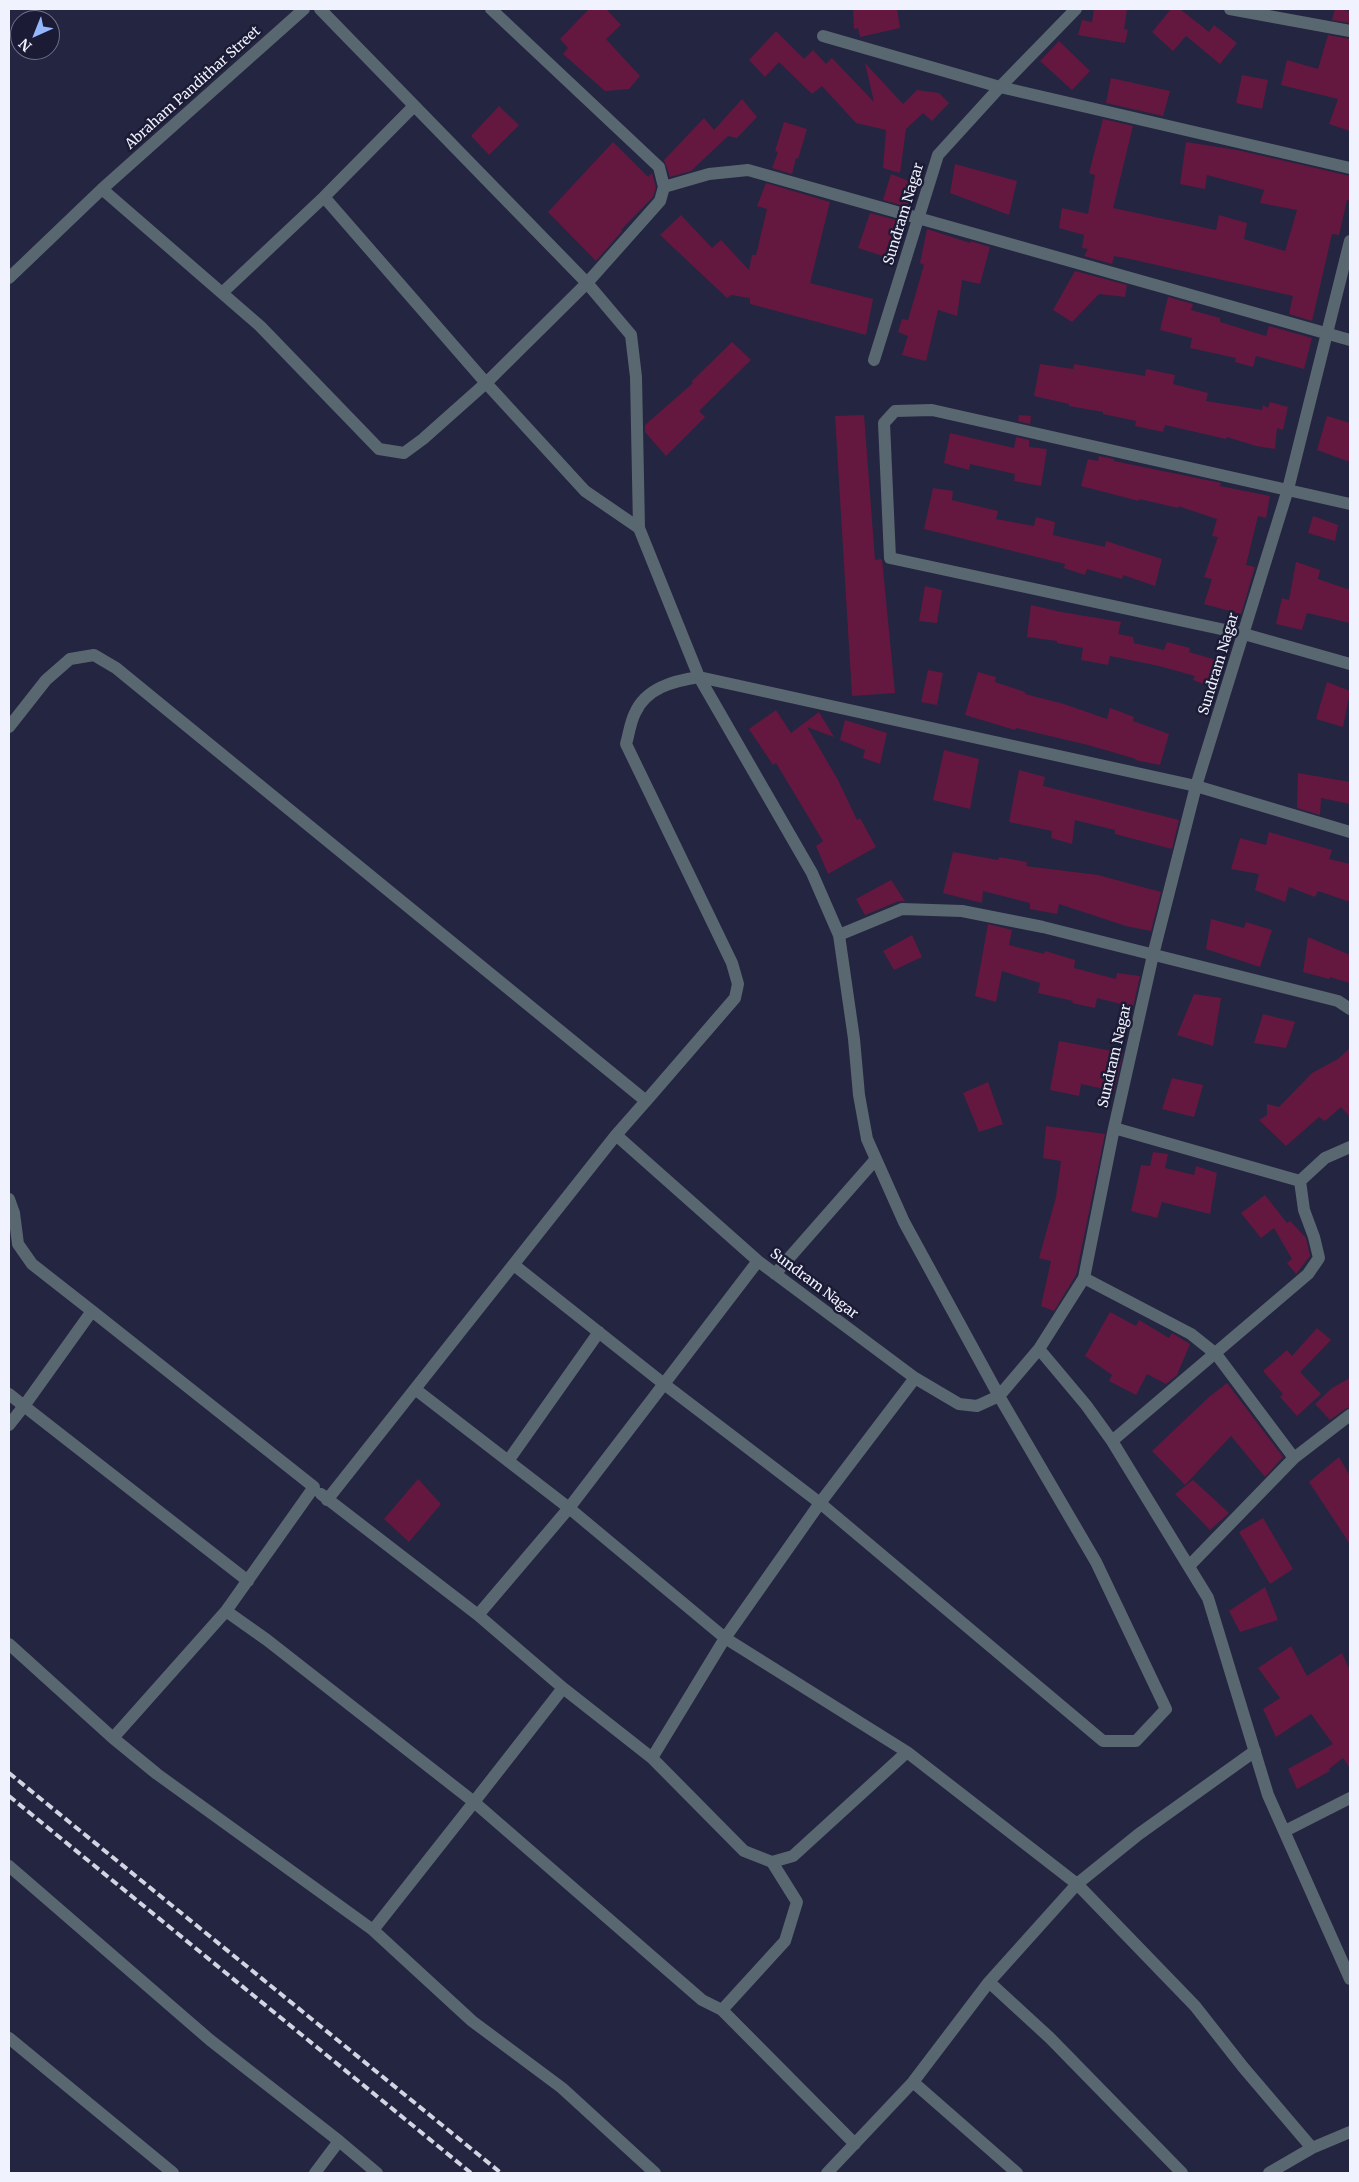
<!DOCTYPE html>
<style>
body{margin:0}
#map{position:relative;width:1359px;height:2182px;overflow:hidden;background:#242540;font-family:Merriweather,serif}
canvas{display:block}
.frame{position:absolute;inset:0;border:10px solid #f0f2fd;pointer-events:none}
.north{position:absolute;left:10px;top:10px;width:50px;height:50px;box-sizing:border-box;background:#1b1b36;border:1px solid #707186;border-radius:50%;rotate:224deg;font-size:14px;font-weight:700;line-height:20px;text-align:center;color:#f0f2fd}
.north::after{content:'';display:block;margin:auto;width:18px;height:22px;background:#94b7fd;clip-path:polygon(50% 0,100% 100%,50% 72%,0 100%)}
</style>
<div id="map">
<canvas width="1359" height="2182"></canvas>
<div class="frame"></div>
<div class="north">N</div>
</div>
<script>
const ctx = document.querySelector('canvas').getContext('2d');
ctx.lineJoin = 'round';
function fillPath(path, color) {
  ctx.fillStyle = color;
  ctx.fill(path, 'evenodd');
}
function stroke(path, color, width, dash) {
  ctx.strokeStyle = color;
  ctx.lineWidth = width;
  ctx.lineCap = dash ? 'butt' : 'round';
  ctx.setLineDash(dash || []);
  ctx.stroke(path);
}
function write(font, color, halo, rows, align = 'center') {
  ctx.font = font + ' Merriweather,serif';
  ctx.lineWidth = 5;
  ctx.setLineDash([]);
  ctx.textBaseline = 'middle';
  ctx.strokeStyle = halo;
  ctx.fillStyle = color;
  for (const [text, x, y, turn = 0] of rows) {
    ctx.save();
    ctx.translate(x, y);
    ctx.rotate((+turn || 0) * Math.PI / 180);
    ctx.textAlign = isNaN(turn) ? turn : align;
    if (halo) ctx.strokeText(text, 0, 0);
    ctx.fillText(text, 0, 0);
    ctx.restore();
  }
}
fillPath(new Path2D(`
 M589,9H606L621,25L606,39L640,76L629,89L605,91L563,54L568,48L560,39Z
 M853,9H897L900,28L860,37L858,28L854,29Z
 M1094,9H1127L1124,29L1128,30L1125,43L1078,35L1082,20L1092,22Z
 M1171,9H1180L1209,32L1214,25L1237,43L1220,64L1186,36L1173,51L1152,32Z
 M1335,9L1350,11V23L1332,20Z
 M776,31L804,59L813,50L826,64L832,58L874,102L865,63L903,104L917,90L939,93L949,103L932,121L923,113L906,129L900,173L883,168L886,130L856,123L822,86L812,94L779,62L765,77L749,60Z
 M1328,35L1350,39V131L1329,124L1338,99L1281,85L1287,60L1318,69Z
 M1059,41L1090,71L1072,90L1040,61Z
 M1242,75L1268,80L1262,109L1236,103Z
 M1111,78L1170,91L1163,116L1106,103Z
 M742,99L757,117L737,138L728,136L691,171L670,177L664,160L704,118L714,130Z
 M499,106L519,125L489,155L471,136Z
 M1103,119L1133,126L1113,208L1216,230L1219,215L1247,223L1244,239L1285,251L1297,210L1260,203L1264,190L1207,175L1205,189L1180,184L1186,142L1237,150L1350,176V201L1347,200L1339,235L1332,234L1312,321L1289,314L1293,296L1130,259L1114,256L1112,264L1084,256L1088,249L1082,248L1084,235L1059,228L1062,208L1088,214L1095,175L1089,173Z
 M784,122L807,129L798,159L796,158L792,174L772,168L778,152L775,151Z
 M613,142L648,177L652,173L656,187L653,197L621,230L622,231L596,261L548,212Z
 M955,164L1017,181L1009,215L950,193Z
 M891,174L914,183L908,207L883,200Z
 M766,183L830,202L810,283L873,299L866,335L750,304V298L731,295L727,298L660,235L681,215L712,248L721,240L749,270L752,255H756L767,209L757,206Z
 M870,213L896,220L886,257L858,248Z
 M927,229L970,243V241L990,247L980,284L962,280L957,316L938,310L926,361L902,355L908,336L898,332L902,319L908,320L924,265L920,263Z
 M1075,271L1127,285L1125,297L1099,294L1072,322L1053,310Z
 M1168,297L1193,304L1191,310L1220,318V322L1266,336L1269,326L1312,338L1304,369L1256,356L1253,367L1235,362L1236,358L1190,348L1192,338L1160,330Z
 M732,342L751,360L699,411L705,417L666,456L645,432V425L693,383L691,382Z
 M1040,364L1073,369L1074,364L1145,376L1146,369L1175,375L1173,384L1208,393L1206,401L1262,410L1263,405L1268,408L1270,402L1288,407L1283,430L1277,428L1275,449L1256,446L1227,437L1226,439L1165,425L1163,432L1135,426L1136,421L1103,414V412L1069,406V404L1034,396Z
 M864,415L875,560L882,559L895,693L852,696L835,416Z
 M1019,415L1031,416L1030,424L1018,421Z
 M1327,416L1350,423V462L1317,450Z
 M950,433L1014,448L1016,437L1029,440V447L1047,449L1041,486L1014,481L1015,474L970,464L969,470L944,463Z
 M1099,456L1114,459V461L1221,483L1220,486L1270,496L1266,518L1258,516L1246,565L1255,567L1241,614L1204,604L1212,579L1204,577L1218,537L1212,536L1217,519L1178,506V508L1139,499V501L1081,486L1088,459L1098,461Z
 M933,488L953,491L952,500L998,511L996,519L1034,526L1036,517L1055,522L1053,535L1105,547L1106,541L1162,559L1155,586L1123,575L1122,579L1087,569L1085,575L1064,568L1065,564L924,529Z
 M1313,516L1338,525L1335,541L1308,533Z
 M1296,562L1320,570L1318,579L1350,590V623L1307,613L1302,630L1276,624L1282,598L1289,600Z
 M925,586L942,590L937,623L919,621Z
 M1031,605L1061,612L1121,622L1118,634L1133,637L1134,643L1164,650L1167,642L1190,648L1189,652L1223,662L1215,688L1193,680L1195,676L1159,666L1110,656L1108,665L1081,660L1083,648L1057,643V641L1027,637Z
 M928,670L943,673L937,705L921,702Z
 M978,672L996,677L995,682L1025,692V694L1064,704L1107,719L1110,708L1134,717L1133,721L1169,734L1160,765L1135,760L1136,759L1088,745L1016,728L1015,730L965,715Z
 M1327,682L1350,691L1343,727L1316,719Z
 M776,710L791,733L819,712L834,737L807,727L838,780L857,820L860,818L876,847L828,874L816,846L823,841L776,763L773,765L749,729Z
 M845,720L887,733L880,764L863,758L865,750L840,740Z
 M944,750L979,759L970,809L933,800Z
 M1019,770L1045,777L1043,786L1179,820L1172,849L1115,834V830L1075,820L1072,844L1051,838L1052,831L1009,822Z
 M1298,773L1350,782V804L1321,798L1320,815L1297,808Z
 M1269,832L1332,850L1329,859L1350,864V902L1318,891L1315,897L1289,887L1285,902L1255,890L1259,874L1231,869L1240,838L1266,845Z
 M953,852L998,860L999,857L1027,862L1026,866L1098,875L1161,892L1151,931L1126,926L1059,904L1057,914L1030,909V903L983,891L982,903L943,893Z
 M891,880L905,901H899L865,915L856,899Z
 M1211,919L1244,928L1246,922L1272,930L1260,967L1206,949Z
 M988,924L1012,930L1009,945L1044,954L1045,951L1075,960L1074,968L1116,979L1117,973L1140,976L1133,1007L1097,998L1095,1008L1072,1003L1073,1001L1038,993L1040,983L1002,971L996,1002L975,996Z
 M912,935L922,957L894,970L883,951Z
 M1308,937L1350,955V983L1330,977L1329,979L1303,972Z
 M1194,994L1221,998L1213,1046L1177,1035Z
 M1263,1014L1295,1022L1286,1048L1254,1043Z
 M1059,1041L1123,1053L1114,1091L1081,1084L1079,1096L1050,1090Z
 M1350,1048V1117L1341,1107L1325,1121L1319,1117L1286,1146L1259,1120L1267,1115V1104L1279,1107L1312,1073L1338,1059Z
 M1172,1078L1203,1085L1194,1117L1162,1109Z
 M988,1082L1003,1124L979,1132L963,1093Z
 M1046,1126L1105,1134L1076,1275L1054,1311L1041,1306L1051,1261L1039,1258L1056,1197L1061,1161L1043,1158Z
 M1153,1152L1168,1154L1165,1168L1194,1175L1196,1166L1217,1173L1210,1214L1162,1202L1157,1218L1131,1211L1141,1165L1150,1166Z
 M1265,1195L1287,1223L1290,1221L1306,1238L1310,1256L1296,1274L1287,1263L1292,1259L1274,1228L1261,1238L1241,1213Z
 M1110,1312L1136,1326L1139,1320L1169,1338L1172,1333L1190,1344L1177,1375L1166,1384L1147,1374L1136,1395L1109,1381L1112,1375L1085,1356Z
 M1317,1328L1331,1340L1300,1372L1321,1394L1297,1416L1280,1397L1283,1394L1263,1371L1287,1350L1292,1356Z
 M1350,1378V1407L1345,1409L1330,1420L1315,1404L1332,1388Z
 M1227,1383L1283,1457L1265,1477L1231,1436L1185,1485L1152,1451L1209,1397Z
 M1339,1457L1350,1476V1544L1309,1482Z
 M418,1479L441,1504L409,1542L384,1519Z
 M1193,1480L1229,1513L1210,1530L1175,1494Z
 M1263,1518L1293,1569L1270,1584L1239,1532Z
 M1265,1587L1278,1620L1240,1632L1229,1611Z
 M1291,1646L1307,1676L1342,1653L1350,1671V1768L1343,1758L1329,1769L1330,1771L1297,1789L1288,1769L1333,1744L1311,1714L1276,1737L1263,1709L1280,1698L1258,1668Z`), '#64183f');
stroke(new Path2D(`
 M320,9L587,283L631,335L636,377L639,528L699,677L812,873L839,935L854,1039L859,1095L867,1139L904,1222L999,1396L1096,1562L1166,1709L1136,1741H1103L820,1503L664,1384L514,1265
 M1230,9L1350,31
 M823,36L1000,87L1350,168
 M664,187L709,174L748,170L1350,340
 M102,189L260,326L379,449L404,453L423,439L486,383L587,283L660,201L664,187L659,167L491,9
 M324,197L486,383L585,491L639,528
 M9,278L102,189L304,9
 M222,293L324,197L414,106
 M874,360L938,155L1000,87L1076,9
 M1350,504L932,410L895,411L884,423L890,558L1244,634L1350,664
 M9,727L46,680L70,659L94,655L116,668L646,1101L616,1135L327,1500
 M839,935L902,909L962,911L1043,927L1338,1001L1350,1009
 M646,1101L735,998L738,984L732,963L626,744C629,734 630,723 635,713C646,688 673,681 699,677L1196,786L1350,832
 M1114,1128L1300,1181
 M616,1135L758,1261L915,1378L959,1404L977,1406L999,1396L1039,1349L1084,1278L1114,1128L1153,955L1196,786L1288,489L1350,241
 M9,1199L14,1213L18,1244L32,1264L92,1311
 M775,1274L876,1159
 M1084,1278L1191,1334L1216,1354L1294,1458
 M1039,1349L1086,1405L1112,1441L1208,1598L1268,1795L1350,1979
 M915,1378L820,1503L725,1638L907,1752L1077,1884L1195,2006L1243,2067L1312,2148
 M415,1389L569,1508L725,1638L652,1758L563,1688L474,1802L702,2000L722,2010L855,2144
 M9,1394L24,1406L9,1425
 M1112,1441L1308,1274L1319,1258L1314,1237L1304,1210L1300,1181L1325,1158L1350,1147
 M508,1461L599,1332
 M321,1494L478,1615L563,1688
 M1189,1566L1294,1458L1350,1415
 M226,1611L267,1640L474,1802L373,1930
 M478,1615L569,1508L758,1261
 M9,1644L113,1738L157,1774L373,1930L472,2021L562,2088L655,2173
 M113,1738L226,1611L314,1487L92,1311L24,1406L248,1581
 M652,1758L744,1851L772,1862L793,1856L907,1752
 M1285,1831L1350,1798
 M9,1866L210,2040L339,2141L315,2173
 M989,1982L1050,2038L1182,2173
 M722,2010L785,1941L797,1902L772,1862
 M9,2038L173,2173
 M913,2082L1017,2173
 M339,2141L377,2173
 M827,2173L913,2082L989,1982L1077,1884L1139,1834L1255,1751
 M1269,2173L1312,2148L1350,2132`), '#596770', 12);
stroke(new Path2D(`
 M9,1773L501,2173
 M9,1796L471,2173`), '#d3d4e2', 4, [8, 4]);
write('14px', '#f0f2fd', '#1b1b36', [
 ["Abraham Pandithar Street",193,88,-42],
 ["Sundram Nagar",904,214,-73],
 ["Sundram Nagar",1219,664,-73],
 ["Sundram Nagar",1115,1056,-77],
 ["Sundram Nagar",814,1284,37]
]);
</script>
